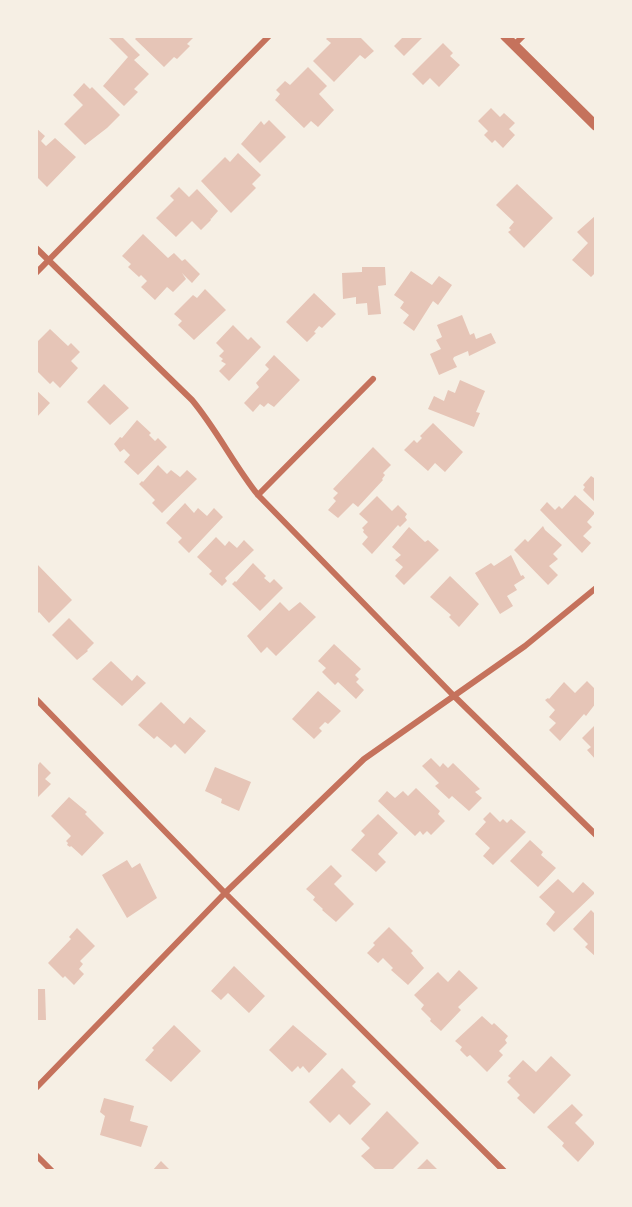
<!DOCTYPE html>
<style>
body{margin:0}
#map{position:relative;width:632px;height:1207px;overflow:hidden;background:#f6efe4;font-family:"Work Sans",sans-serif}
canvas{display:block}
.frame{position:absolute;inset:0;border:38px solid #f6efe4;pointer-events:none}
</style>
<div id="map">
<canvas width="632" height="1207"></canvas>
<div class="frame"></div>
</div>
<script>
const ctx = document.querySelector('canvas').getContext('2d');
ctx.lineJoin = 'round';
function fillPath(path, color) {
  ctx.fillStyle = color;
  ctx.fill(path, 'evenodd');
}
function stroke(path, color, width, dash) {
  ctx.strokeStyle = color;
  ctx.lineWidth = width;
  ctx.lineCap = dash ? 'butt' : 'round';
  ctx.setLineDash(dash || []);
  ctx.stroke(path);
}
fillPath(new Path2D(`
 M107,36H121L140,55L134,60L149,74L134,89L138,92L124,106L103,86L128,57Z
 M138,36H195L187,44L190,46L177,59L174,57L164,67L135,39Z
 M329,36H359L374,51L365,59L360,55L334,82L313,61L331,43L326,39Z
 M404,36H424L404,56L394,46Z
 M443,43L453,53L450,56L460,65L439,87L430,78L423,85L412,74Z
 M308,67L327,86L319,94L334,110L318,127L311,121L304,128L275,100L280,94L276,90L285,81L290,85Z
 M84,83L90,89L92,87L120,115L107,128L85,145L64,124L83,105L73,95Z
 M491,108L500,117L504,113L515,123L509,129L515,135L503,148L495,140L492,143L484,135L488,131L478,121Z
 M269,120L286,137L260,163L241,144L261,121L264,125Z
 M36,128L45,136L41,141L46,146L55,138L76,157L47,187L36,176Z
 M238,153L261,175L252,184L256,188L231,213L201,181L225,157L230,162Z
 M517,184L553,218L524,248L508,232L511,230L509,228L514,222L496,205Z
 M179,187L189,197L197,189L218,211L211,219L210,218L211,220L201,230L192,221L176,237L156,218L174,200L170,196Z
 M595,216L596,272L591,277L572,260L588,243L577,232Z
 M143,234L168,258L174,253L182,261L185,259L200,274L192,283L182,273L186,279L173,292L167,287L155,300L141,287L147,281L141,275L139,277L128,267L131,264L122,256Z
 M362,267H385L386,285L378,286L381,314L368,315L367,303L356,304V297L343,299L342,273L362,272Z
 M411,271L432,285L439,276L452,285L438,305L433,301L414,331L403,323L409,315L400,308L404,302L394,295Z
 M205,289L226,310L194,340L178,325L182,321L174,314L193,295L197,298Z
 M314,293L336,314L322,328L319,326L314,332L316,333L307,342L286,322Z
 M462,315L470,335L474,333L476,339L491,333L496,343L469,356L468,351L454,357L453,359L457,367L439,375L430,354L441,349L436,340L442,337L437,325Z
 M233,325L248,340L251,337L261,347L229,381L219,371L226,364L221,361L223,359L219,356L224,351L216,343Z
 M50,329L68,346L71,343L80,352L71,361L78,368L60,388L53,381L50,384L36,370V343Z
 M274,355L300,380L274,407L268,403L264,407L260,404L253,412L244,403L259,387L256,383L269,369L265,365Z
 M460,380L485,391L476,412L480,413L474,427L428,409L434,396L444,401L448,390L455,393Z
 M104,384L129,408L110,425L87,402Z
 M36,390L50,403L36,418Z
 M137,420L151,433L149,435L155,441L158,438L167,447L138,475L124,462L130,455L124,449L120,452L114,444L120,437L122,438Z
 M433,423L463,452L445,472L435,463L428,471L404,450L414,440L417,443L422,438L420,436Z
 M373,447L391,465L383,473L385,475L382,479L383,480L358,507L353,503L338,518L328,510L336,501L333,498L338,493L333,489Z
 M158,465L167,474L171,470L180,477L187,470L197,479L162,513L152,503L155,500L139,484L142,481L143,482Z
 M591,476L594,478L596,476V503L583,490L585,487L583,485Z
 M575,495L595,513L587,522L592,527L583,536L591,543L582,553L540,510L547,502L555,510L559,506L562,509Z
 M377,496L392,511L398,505L407,514L405,517L407,520L400,527L398,525L372,554L362,544L368,537L363,532L364,530L362,528L368,522L359,514Z
 M185,503L194,513L198,508L207,516L214,508L223,517L189,553L178,542L182,538L166,523Z
 M543,526L545,530L562,545L553,554L558,559L549,566L558,575L548,585L514,550L525,539L528,542Z
 M409,527L425,542L428,540L439,550L404,585L395,576L403,567L395,560L401,555L392,547Z
 M216,537L225,546L229,541L237,548L244,540L254,550L225,578L227,581L222,586L209,574L212,571L197,557Z
 M511,555L521,576L523,575L525,578L514,585L517,590L507,596L513,606L500,614L475,573L491,563L494,566Z
 M36,563L72,600L49,623L39,612L36,615Z
 M253,563L266,576L264,578L270,583L274,579L283,588L260,611L232,584L235,581L236,582Z
 M450,576L479,604L459,627L449,617L451,615L430,597Z
 M280,602L289,611L300,602L316,617L276,656L267,647L261,653L247,636Z
 M69,618L94,643L87,650L88,651L77,660L52,635Z
 M334,644L361,669L355,675L359,679L356,682L364,690L356,699L338,682L335,685L322,672L326,668L318,661Z
 M111,661L132,681L137,675L146,683L122,706L92,679Z
 M587,681L596,690V703L586,716L584,714L560,741L549,730L556,723L549,717L555,710L545,700L548,698L549,699L564,682L575,693Z
 M318,691L341,711L328,724L325,722L319,728L322,731L314,739L292,719Z
 M161,702L184,724L190,717L206,731L185,754L175,744L171,748L157,736L154,739L138,725Z
 M596,724V760L587,750L591,747L582,738Z
 M431,758L440,767L443,763L448,768L453,763L480,789L475,792L482,798L469,811L452,796L449,799L435,786L439,783L422,766Z
 M40,762L51,773L45,779L51,784L36,799V763L38,765Z
 M215,767L251,782L239,811L221,803L222,799L205,791Z
 M416,788L440,811L438,814L445,821L431,835L427,831L423,835L420,831L415,836L378,801L387,791L395,798L403,791L408,796Z
 M69,797L87,812L85,814L104,833L82,856L71,846L70,847L67,845L68,843L66,841L71,836L51,816Z
 M490,812L500,822L503,819L507,823L511,819L526,832L493,865L483,856L490,848L475,834L486,822L483,819Z
 M378,814L398,833L378,854L386,862L376,872L351,850L365,835L361,831Z
 M530,840L543,852L541,855L556,868L538,887L510,861Z
 M127,860L132,868L140,863L157,898L127,918L102,875Z
 M331,865L342,876L334,884L354,904L336,922L322,910L323,909L313,900L315,897L306,889Z
 M558,879L573,893L583,882L595,893L554,932L546,924L555,912L539,897Z
 M591,910L596,915V957L585,947L588,944L573,929Z
 M389,927L413,951L411,953L424,968L408,985L391,970L393,968L383,958L378,963L367,953L375,945L373,943Z
 M77,928L95,946L80,961L83,964L79,969L84,974L74,985L65,976L63,978L48,963L71,939L69,937Z
 M234,966L265,996L249,1013L228,993L221,1000L211,991Z
 M459,970L478,988L458,1007L461,1010L441,1031L430,1021L431,1019L421,1009L424,1005L414,995L438,972L448,982Z
 M36,989H45L46,1020H36Z
 M482,1016L492,1025L494,1023L508,1036L505,1040L507,1043L499,1051L503,1055L487,1072L470,1055L467,1057L460,1050L462,1047L455,1041Z
 M174,1025L201,1051L171,1082L145,1060L154,1050L152,1048Z
 M293,1025L327,1054L309,1073L303,1066L300,1069L298,1066L292,1072L269,1050Z
 M551,1056L571,1075L534,1114L517,1098L520,1095L507,1082L511,1078L508,1076L523,1060L536,1072Z
 M342,1068L356,1082L352,1086L371,1104L350,1125L339,1114L330,1123L309,1102Z
 M104,1098L134,1106L130,1121L148,1126L141,1147L100,1135L105,1116L100,1112Z
 M572,1104L583,1115L575,1123L595,1143L578,1162L562,1146L564,1143L547,1127Z
 M387,1111L419,1143L391,1171H377L361,1156L370,1148L361,1139Z
 M427,1159L439,1171H415Z
 M161,1161L171,1171H152Z`), '#e6c5b7');
stroke(new Path2D(`
 M514,45L523,36
 M36,248L192,400C217,430 234,465 258,495L453,695L596,835
 M36,273L269,36
 M258,495L373,379
 M36,699L225,893L504,1171
 M36,1088L225,893L364,759L525,646L596,588
 M36,1155L52,1171`), '#c5725c', 6);
stroke(new Path2D(`
 M505,36L596,126`), '#c5725c', 10);
</script>
